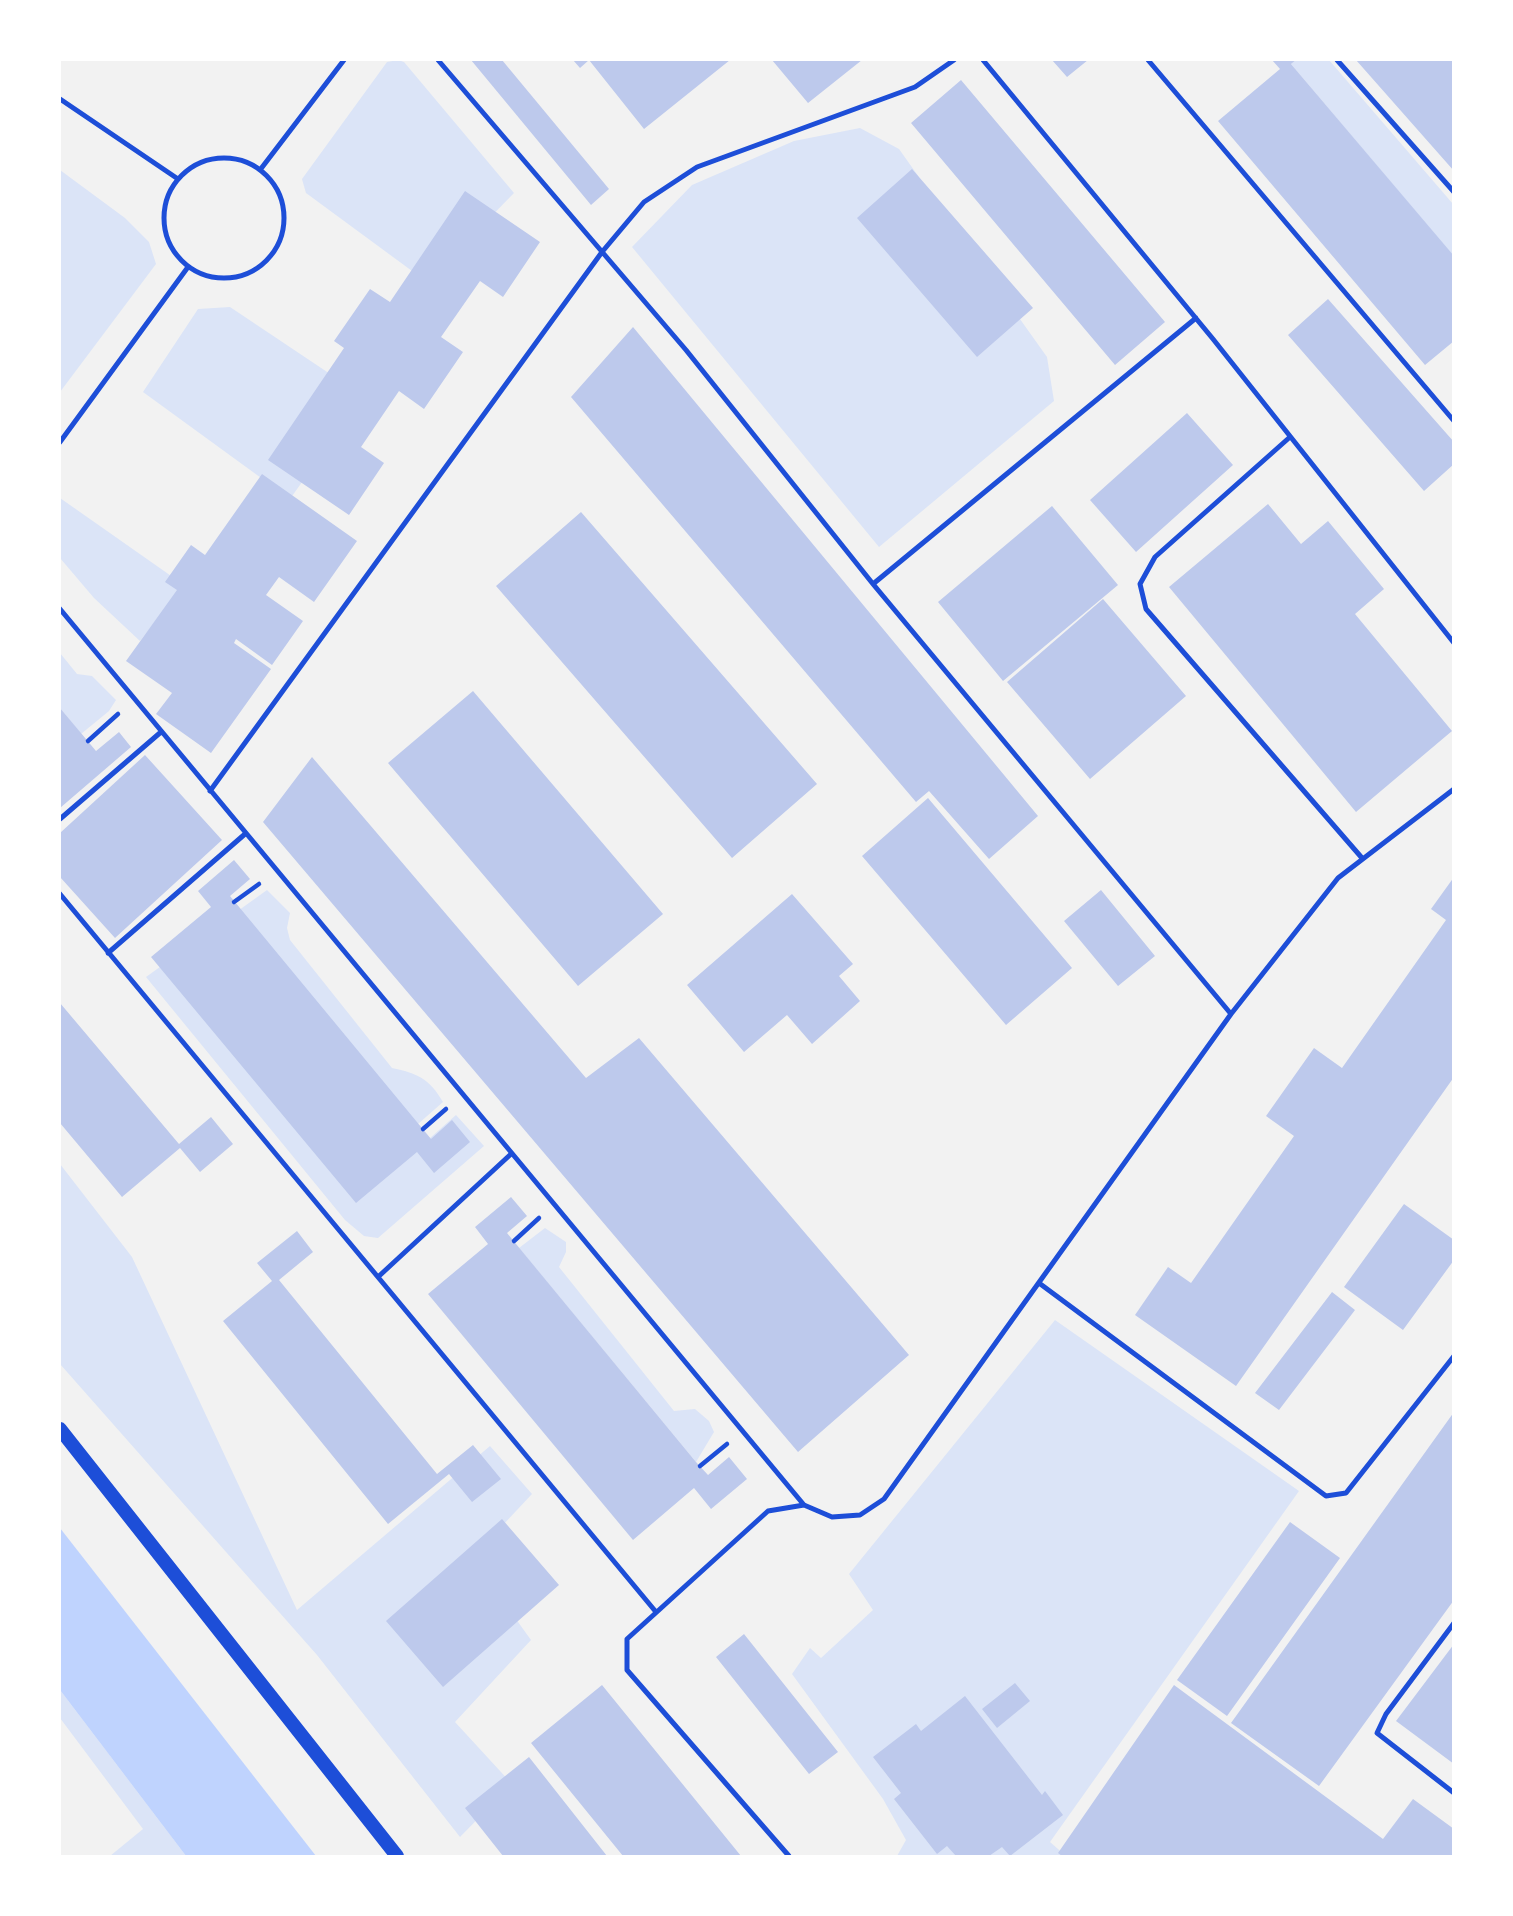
<!DOCTYPE html>
<style>
body{margin:0}
#map{position:relative;width:1513px;height:1916px;overflow:hidden;background:#f2f2f2;font-family:Barlow,sans-serif}
canvas{display:block}
.frame{position:absolute;inset:0;border:61px solid #fff;pointer-events:none}
</style>
<div id="map">
<canvas width="1513" height="1916"></canvas>
<div class="frame"></div>
</div>
<script>
const ctx = document.querySelector('canvas').getContext('2d');
ctx.lineJoin = 'round';
function fillPath(path, color) {
  ctx.fillStyle = color;
  ctx.fill(path, 'evenodd');
}
function stroke(path, color, width, dash) {
  ctx.strokeStyle = color;
  ctx.lineWidth = width;
  ctx.lineCap = dash ? 'butt' : 'round';
  ctx.setLineDash(dash || []);
  ctx.stroke(path);
}
fillPath(new Path2D(`
 M398,60L404,62L514,193L427,282L306,193L302,179L387,62Z
 M1296,60H1329L1453,204V256L1291,64Z
 M860,128L899,149L1047,357L1054,401L879,547L632,247L692,185L794,141Z
 M60,170L125,218L149,242L156,264L60,392Z
 M230,307L363,396L290,499L143,392L198,309Z
 M60,498L184,585L140,641L94,598L60,558Z
 M60,653L77,674L92,676L116,700L109,711L81,734L60,708Z
 M267,890L290,913L287,928L290,940L392,1068C417,1073 430,1079 443,1102L418,1124L430,1138L456,1115L484,1146L378,1238L364,1236L345,1220L146,977Z
 M60,1164L132,1257L297,1610L490,1446L532,1494L472,1558L531,1640L455,1722L512,1784L460,1837L317,1655L60,1364Z
 M545,1228L566,1242V1252L559,1267L674,1411L695,1409L709,1421L714,1432L696,1462L519,1248Z
 M1055,1320L1299,1491L1050,1842L1066,1856H897L906,1840L883,1799L792,1674L810,1648L821,1658L873,1610L849,1574Z
 M60,1690L186,1856H110L143,1829L60,1718Z`), '#dbe4f7');
fillPath(new Path2D(`
 M60,1528L316,1856H186L60,1690Z`), '#bfd3fe');
fillPath(new Path2D(`
 M471,60H502L609,189L591,205Z
 M573,60H730L644,129L589,60L580,68Z
 M772,60H862L808,103Z
 M1052,60H1088L1067,77Z
 M1272,60H1296L1291,64L1454,256V341L1425,365L1218,121L1280,69Z
 M1356,60H1454V171Z
 M961,80L1165,322L1115,365L911,123Z
 M912,169L1033,308L977,357L857,218Z
 M465,191L540,242L503,297L480,281L441,337L463,352L424,409L399,391L361,447L384,463L349,515L268,460L344,348L334,341L370,289L390,302Z
 M1328,299L1454,442V464L1424,491L1288,335Z
 M633,327L1038,816L989,859L929,791L916,802L571,397Z
 M1187,413L1233,465L1136,552L1090,500Z
 M262,474L357,541L314,602L279,577L266,595L303,621L272,665L236,639L234,643L271,669L211,753L156,714L172,693L126,661L177,590L165,582L191,545L205,555Z
 M1268,504L1301,544L1328,521L1384,589L1355,614L1452,731L1356,812L1169,587Z
 M1052,506L1118,585L1003,681L938,602Z
 M581,512L817,784L732,858L496,586Z
 M1103,599L1186,696L1090,779L1007,682Z
 M473,691L663,914L578,986L388,763Z
 M60,708L96,751L119,732L131,747L60,808Z
 M145,755L222,840L115,938L60,877V833Z
 M312,757L586,1078L639,1038L909,1355L798,1452L263,822Z
 M928,798L1072,968L1006,1025L862,856Z
 M234,860L250,879L230,896L431,1139L452,1120L470,1142L434,1173L417,1152L356,1203L151,957L211,907L198,891Z
 M1454,877V1077L1236,1386L1135,1315L1168,1267L1191,1283L1294,1136L1266,1116L1314,1048L1342,1068L1446,920L1431,909Z
 M1101,890L1155,956L1118,986L1064,921Z
 M792,894L853,964L839,976L860,1001L812,1044L787,1015L744,1052L687,985Z
 M60,1003L179,1144L211,1117L233,1144L200,1172L180,1148L122,1197L60,1123Z
 M511,1197L527,1216L507,1233L696,1462L708,1475L729,1457L747,1479L711,1509L694,1488L633,1540L428,1294L488,1244L475,1227Z
 M1404,1204L1454,1240V1260L1403,1330L1344,1287Z
 M297,1231L313,1252L279,1280L437,1474L473,1445L501,1479L472,1502L449,1474L388,1524L223,1321L272,1281L257,1263Z
 M1332,1292L1355,1310L1279,1410L1255,1393Z
 M1454,1412V1600L1319,1786L1231,1723Z
 M502,1519L559,1585L443,1687L386,1621Z
 M1290,1522L1340,1558L1227,1716L1177,1680Z
 M744,1634L838,1752L809,1774L716,1657Z
 M1454,1644V1764L1396,1721Z
 M1015,1683L1030,1701L997,1728L982,1709Z
 M602,1685L741,1856H623L531,1743Z
 M1174,1685L1383,1839L1413,1799L1454,1829V1856H1062L1058,1853Z
 M965,1696L1042,1795L1045,1791L1063,1815L1010,1856L1002,1847L989,1856H956L947,1846L937,1854L894,1799L901,1793L873,1757L916,1724L921,1731Z
 M529,1757L607,1856H503L465,1808Z`), '#bdc9ec');
stroke(new Path2D(`
 M88,741L118,714
 M234,902L259,884
 M423,1129L446,1109
 M514,1241L539,1218
 M700,1466L727,1444`), '#1d4ed8', 4.5);
stroke(new Path2D(`
 M438,60L686,350L873,584L1231,1014
 M983,60L1213,339L1454,643
 M1148,60L1454,421
 M1337,60L1454,192
 M60,99L178,179
 M164 218a60 60 0 1 1 120 0a60 60 0 1 1-120 0Z
 M260,170L344,60
 M1290,437L1155,557L1140,584L1146,609L1362,858
 M60,442L188,267
 M873,584L1196,318
 M60,609L804,1505
 M210,791L602,252L644,202L697,167L915,87L954,60
 M60,819L161,732
 M60,894L656,1612
 M108,953L245,834
 M378,1277L511,1154
 M1039,1283L1326,1496L1346,1493L1454,1356
 M1454,1623L1386,1714L1377,1733L1454,1793
 M789,1856L627,1670V1639L768,1511L804,1505L832,1517L860,1515L884,1499L1231,1014L1338,878L1454,789`), '#1d4ed8', 5);
stroke(new Path2D(`
 M60,1429L397,1856`), '#1d4ed8', 14);
</script>
